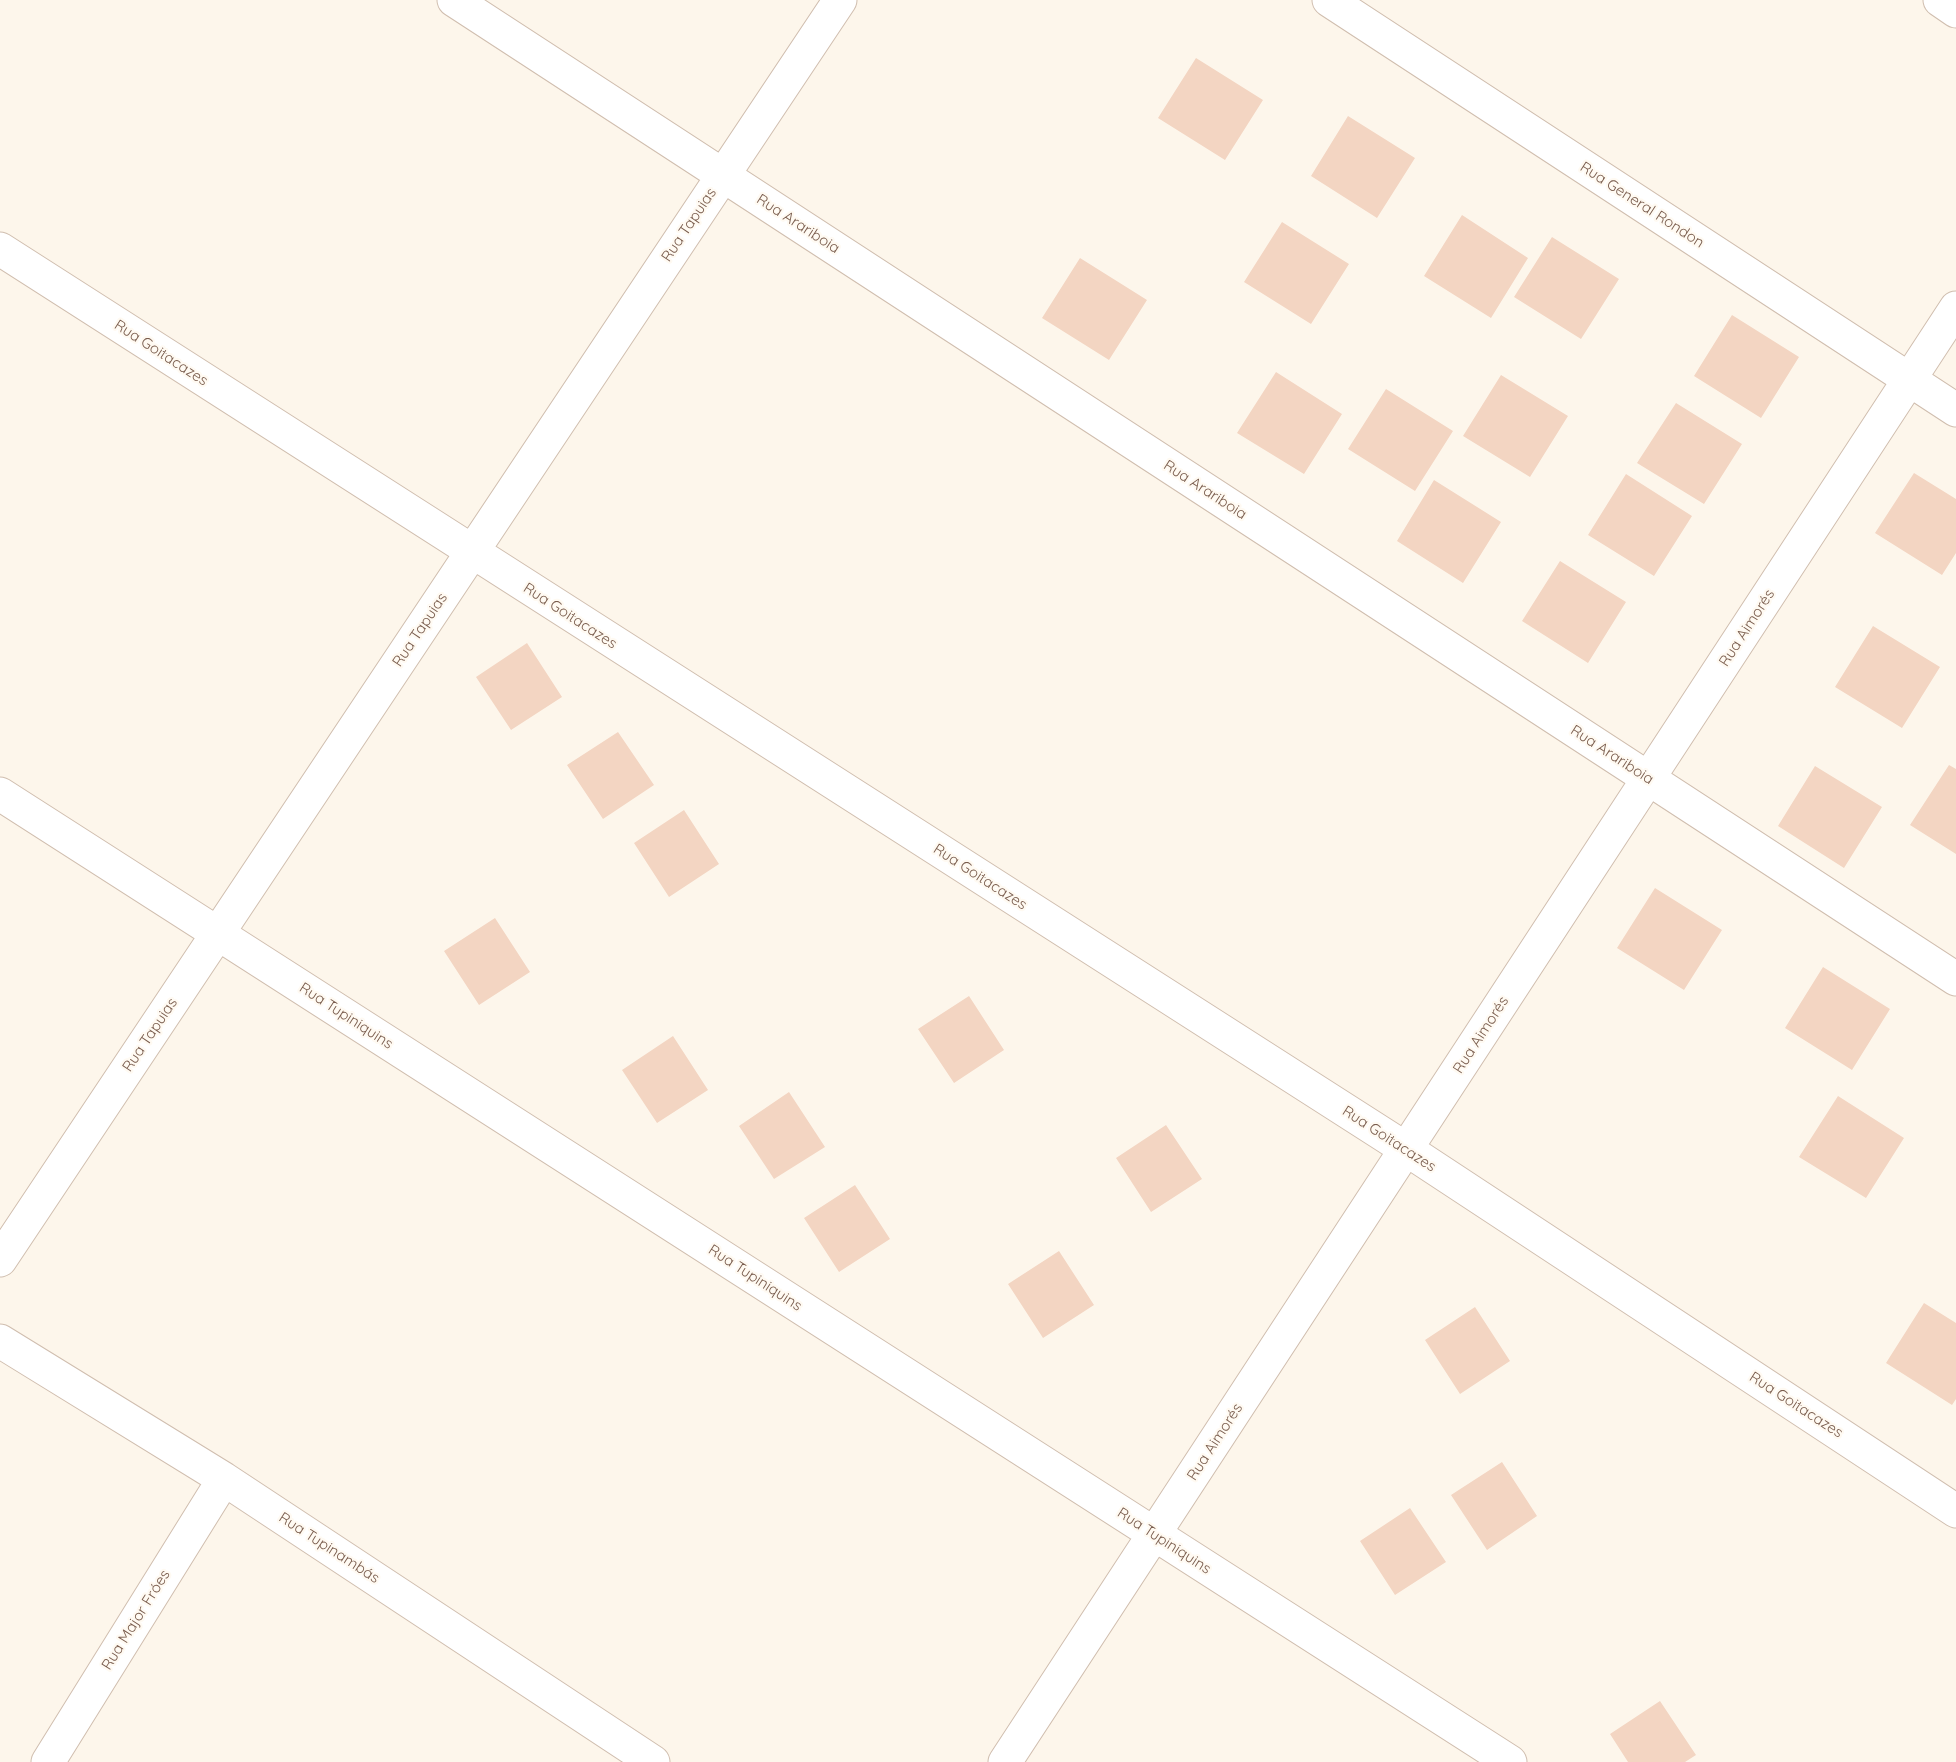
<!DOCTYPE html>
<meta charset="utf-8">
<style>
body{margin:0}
canvas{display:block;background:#fdf6eb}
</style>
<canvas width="1956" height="1762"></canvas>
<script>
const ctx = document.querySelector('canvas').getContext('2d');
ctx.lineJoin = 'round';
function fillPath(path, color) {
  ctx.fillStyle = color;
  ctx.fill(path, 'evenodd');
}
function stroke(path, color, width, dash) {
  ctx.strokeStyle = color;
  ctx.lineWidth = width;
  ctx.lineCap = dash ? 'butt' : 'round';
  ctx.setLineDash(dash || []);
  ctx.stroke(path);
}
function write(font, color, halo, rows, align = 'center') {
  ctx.font = font + ' Quicksand,sans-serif';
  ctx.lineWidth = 4.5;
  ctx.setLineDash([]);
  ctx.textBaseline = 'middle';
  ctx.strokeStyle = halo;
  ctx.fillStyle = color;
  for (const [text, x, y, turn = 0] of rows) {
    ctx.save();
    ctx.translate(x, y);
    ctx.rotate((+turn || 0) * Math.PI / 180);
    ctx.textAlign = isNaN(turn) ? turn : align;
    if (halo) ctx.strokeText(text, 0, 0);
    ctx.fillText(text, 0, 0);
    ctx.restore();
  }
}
fillPath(new Path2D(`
 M1196,58L1263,100L1225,160L1158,118Z
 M1348,116L1415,158L1377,218L1311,176Z
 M1462,215L1528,258L1491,318L1424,276Z
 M1282,222L1349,264L1311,324L1244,282Z
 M1552,237L1619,279L1581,339L1514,297Z
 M1080,258L1147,300L1109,360L1042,318Z
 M1732,315L1799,357L1761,418L1694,376Z
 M1276,372L1342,414L1304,474L1237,433Z
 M1501,375L1568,416L1530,477L1463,436Z
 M1386,389L1453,431L1415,491L1348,449Z
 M1676,403L1742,444L1704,504L1637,463Z
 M1914,473L1956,499V553L1942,575L1875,533Z
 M1626,474L1692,516L1654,576L1588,535Z
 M1434,480L1501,522L1463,583L1397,541Z
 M1560,561L1626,602L1588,663L1522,621Z
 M1873,626L1940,667L1902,728L1835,687Z
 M527,643L562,697L511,730L476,677Z
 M618,732L654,785L603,819L567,765Z
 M1949,765L1956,769V854L1910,825Z
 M1815,766L1882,807L1844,868L1778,826Z
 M684,810L719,864L669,897L634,843Z
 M1655,888L1722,930L1684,990L1617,948Z
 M495,918L530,972L479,1005L444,951Z
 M1823,967L1890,1009L1852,1070L1785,1028Z
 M969,996L1004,1050L954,1083L918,1029Z
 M673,1036L708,1090L657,1123L622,1070Z
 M789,1092L825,1147L774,1179L739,1126Z
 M1838,1096L1904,1138L1866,1198L1799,1157Z
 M1166,1125L1202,1179L1151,1212L1116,1158Z
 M855,1185L890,1239L839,1272L804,1218Z
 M1059,1251L1094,1305L1043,1338L1008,1284Z
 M1924,1303L1956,1323V1399L1952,1405L1886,1363Z
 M1475,1307L1510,1361L1460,1394L1425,1340Z
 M1502,1462L1537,1516L1487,1550L1451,1495Z
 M1410,1508L1446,1562L1395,1595L1360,1541Z
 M1660,1701L1696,1755L1685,1762H1628L1610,1734Z`), '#f3d5c2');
const minor = new Path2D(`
 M454,0L1956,979
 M1329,0L1956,410
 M1940,0L1956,11
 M0,249L1406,1149L1956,1511
 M0,794L1510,1762
 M0,1260L840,0
 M0,1341L224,1479L653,1762
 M48,1762L224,1479
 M1005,1762L1956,308`);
stroke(minor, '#d0beaf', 35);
stroke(minor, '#fff', 33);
write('15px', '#795c4d', '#fffaf2', [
 ["Rua General Rondon",1642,205,33],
 ["Rua Arariboia",798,224,33],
 ["Rua Tapuias",689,225,-56],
 ["Rua Goitacazes",161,353,33],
 ["Rua Arariboia",1205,490,33],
 ["Rua Goitacazes",570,616,33],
 ["Rua Aimorés",1747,628,-57],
 ["Rua Tapuias",420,630,-56],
 ["Rua Arariboia",1612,755,33],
 ["Rua Goitacazes",980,877,33],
 ["Rua Tupiniquins",346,1016,33],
 ["Rua Tapuias",150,1035,-56],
 ["Rua Aimorés",1481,1035,-57],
 ["Rua Goitacazes",1389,1139,33],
 ["Rua Tupiniquins",755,1278,33],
 ["Rua Goitacazes",1796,1405,33],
 ["Rua Aimorés",1215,1442,-57],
 ["Rua Tupiniquins",1164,1541,33],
 ["Rua Tupinambás",329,1548,33],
 ["Rua Major Fróes",136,1620,-58]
]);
</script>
